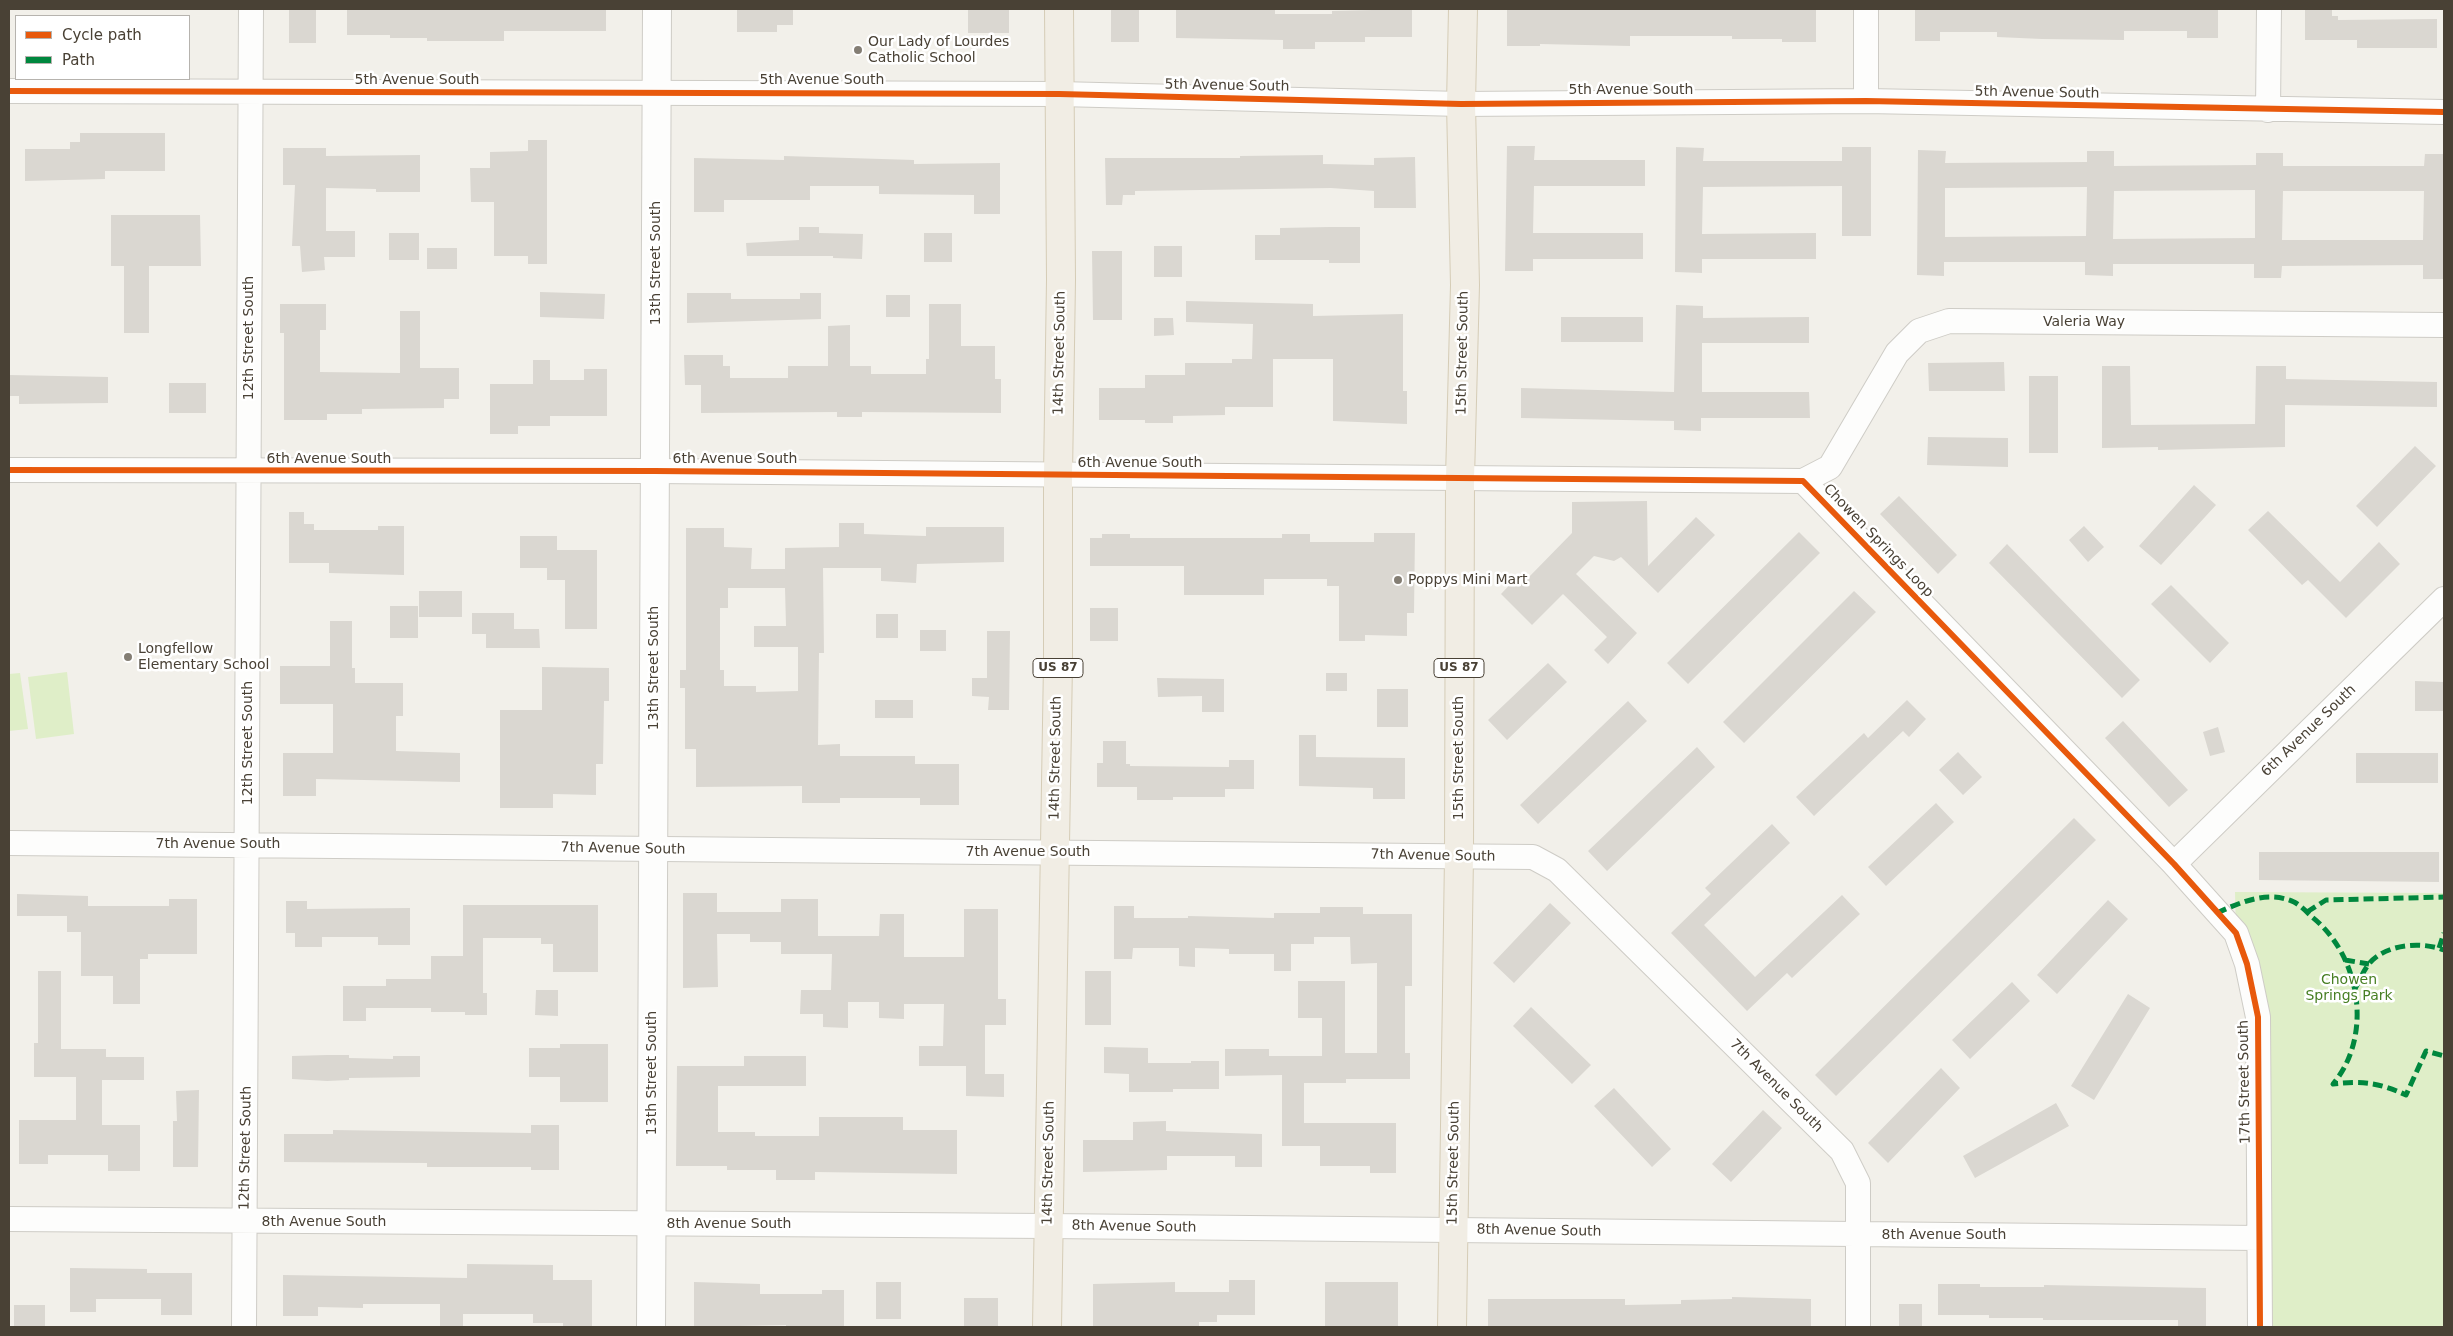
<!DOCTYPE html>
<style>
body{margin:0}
#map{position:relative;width:2453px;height:1336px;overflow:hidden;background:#f2f0ea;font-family:"DejaVu Sans",sans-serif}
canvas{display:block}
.frame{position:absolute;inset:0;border:10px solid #494135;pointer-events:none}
.legend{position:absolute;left:15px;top:15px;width:175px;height:65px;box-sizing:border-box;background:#fff;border:1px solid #b6b3ae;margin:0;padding:6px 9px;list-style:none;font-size:15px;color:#494135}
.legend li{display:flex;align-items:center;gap:10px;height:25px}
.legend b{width:25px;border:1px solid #b6b3ae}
</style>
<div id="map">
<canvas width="2453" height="1336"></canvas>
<div class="frame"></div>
<ul class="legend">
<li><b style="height:6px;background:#e8590c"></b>Cycle path</li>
<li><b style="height:6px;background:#00873e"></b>Path</li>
</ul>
</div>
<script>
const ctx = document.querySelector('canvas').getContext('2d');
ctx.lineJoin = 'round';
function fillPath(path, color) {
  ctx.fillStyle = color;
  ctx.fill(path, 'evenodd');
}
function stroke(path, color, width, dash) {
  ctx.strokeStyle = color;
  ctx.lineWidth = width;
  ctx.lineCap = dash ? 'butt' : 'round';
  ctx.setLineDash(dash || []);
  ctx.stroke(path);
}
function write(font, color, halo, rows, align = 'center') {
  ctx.font = font + ' "DejaVu Sans",sans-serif';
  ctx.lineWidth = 5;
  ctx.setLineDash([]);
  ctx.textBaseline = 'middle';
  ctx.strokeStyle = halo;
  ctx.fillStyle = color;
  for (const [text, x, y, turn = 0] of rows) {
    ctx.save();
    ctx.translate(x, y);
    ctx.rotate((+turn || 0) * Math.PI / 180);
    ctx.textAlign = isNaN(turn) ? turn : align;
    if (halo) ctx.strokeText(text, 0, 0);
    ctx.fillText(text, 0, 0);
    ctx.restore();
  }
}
fillPath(new Path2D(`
 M67,672L74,734L36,739L28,677Z
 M20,673L28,729L9,731V674Z
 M2235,892L2444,893V1327H2260L2258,1017L2236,933Z`), '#dfeec8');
fillPath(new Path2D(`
 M289,9H316V43H289Z
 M347,9H606V31H504V41H427V38H390V35H347Z
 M737,9H793V25H777V32H737Z
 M968,9H1009V33H968Z
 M1111,9H1139V42H1111Z
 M1176,9H1275V14H1332V11L1412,9V37H1365V42H1315V49H1283V40L1176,38Z
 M1507,9H1816V42H1782V39H1732V36H1630V46L1540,44V46H1507Z
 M1915,9H2218V38H2187V31H2124V40L2042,39L1997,37V32H1940V41H1915Z
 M2305,9H2332V16H2338V20L2437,19V48H2357V40H2305Z
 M80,133H165V171H105V179L25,181V149H70V142H80Z
 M528,140H547V264H528V256H494V202H471L470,168H490V152L528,151Z
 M1507,146H1535L1534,160H1645V186H1534L1533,233H1643V259H1533V271H1505Z
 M1676,147L1704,148L1703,161H1842V147H1871V236H1842V186L1703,187L1702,234L1816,233V259H1702V273L1675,272Z
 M283,148H326V156L420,155V192H376V189L326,188V231H355V257H324L325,270L302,272L300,246H292L295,185H283Z
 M1918,150L1946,151L1945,163L2087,162V151H2114V166L2256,165V153H2283V166H2424L2425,154H2444V279H2423V265L2282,266L2281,278H2254V264H2113V276L2085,275V262H1944V276L1917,275ZM2087,187L2086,236L1945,237V188ZM2255,190V238L2113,239L2114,191ZM2283,191H2424L2423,240H2282Z
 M1323,155V164L1374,165V158L1415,157L1416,208H1374V191L1331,188L1135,191V195H1123L1122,205H1106L1105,158H1240V156Z
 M784,156L914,160V164L1000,163V214H974V195L879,194V186H810V200H724V212H694V158L784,160Z
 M111,215H200L201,266H149V333H124V266H111Z
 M799,227H819V233L863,234L862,259L833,258V256H747L746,243L799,240Z
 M1329,227H1360V263H1329V260H1255V235H1280V228Z
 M389,233H419V260H389Z
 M924,233H952V262H924Z
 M1154,246H1182V277H1154Z
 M427,248H457V269H427Z
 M1092,251H1122V320H1093Z
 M540,292L605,294L604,319L540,317Z
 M687,293H731V299H800V293H821V319L687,323Z
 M886,295H910V317H886Z
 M1186,301L1313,304V316L1403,314V391H1407V424L1333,421V359H1273V407H1225V415L1173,416V423H1145V420H1099V388H1145V375H1185V363H1232V359H1252L1253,324L1186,322Z
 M280,304H326V330H320V372L400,373V311H420V368H459V399H444V408L362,409V414H327V420H284V333H280Z
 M929,304H961V346H995V379H1001V413L862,412V417H837V412L701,413V385H685L684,355H723V366H730V378H788V366H828V326L850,325V366H871V374H926V359H929Z
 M1676,305L1703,306V318L1809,317V343H1702V392H1809L1810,418H1701V431L1674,430V421L1521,418V388L1674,392Z
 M1561,317H1643V342H1561Z
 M1154,318H1173L1174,335L1154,336Z
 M533,360H550V380H584V369H607V416H550V426H518V434H490V384H533Z
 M2004,362L2005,391H1929L1928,363Z
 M2102,366H2130L2131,425L2255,424L2256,366H2286V379L2437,382V407L2285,405V447L2158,450V447L2102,448Z
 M9,375L108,377V403L19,404V396H9Z
 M2029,376H2058V453H2029Z
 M169,383H206V413H169Z
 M1928,437L2008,438V467L1927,465Z
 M2415,446L2436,466L2377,527L2356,506Z
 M2194,485L2216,505L2161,565L2139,546Z
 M1899,496L1957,555L1938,574L1880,514Z
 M1647,501L1648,566L1696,517L1715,535L1658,593L1621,557L1614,561L1594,556L1576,574L1637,633L1608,664L1594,650L1607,637L1563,594L1532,625L1501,594L1522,572L1528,578L1572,533V502Z
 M2268,511L2340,582L2379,542L2400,564L2346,618L2308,580L2302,585L2248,530Z
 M289,512H304V524H314V530H378V526H404V575L329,573V563H289Z
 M839,523H864V534L926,536V527H1004V562L917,564L916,583L881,581V568H823L824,653H819L818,745L840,744V756H915V764H959V805H920V798H840V803H802V786L696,787V749H685V688H680V670H686V528H724V547L752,548L751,569H785V548L839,547ZM728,588H785L786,626H754V647H798V691L756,692V686H724V670H720V608H728Z
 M2084,526L2104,547L2088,562L2069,540Z
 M1799,532L1820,553L1688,684L1667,663Z
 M1374,533H1415L1414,613H1407V636L1365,635V641H1339V586H1327V579H1264V595H1184V566H1090V538H1102V534H1130V538H1282V534H1310V542H1374Z
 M520,536H557V550H597V629H565V580H547V568H520Z
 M2007,544L2140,680L2122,698L1989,563Z
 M2171,585L2229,643L2210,663L2151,604Z
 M419,591H462V617H419Z
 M1854,591L1876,612L1744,743L1723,722Z
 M390,606H418V638H390Z
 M1090,608H1118V641H1090Z
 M472,613H514V629H539L540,648H486V634H472Z
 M876,614H898V638H876Z
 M330,621H352V668H355V683H403V716H396V751L460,753V782L316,779V796H283V753H333V704H280V666H330Z
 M920,630H946V651H920Z
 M987,631H1010L1009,710H988L989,697L972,696V678H987Z
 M1548,663L1567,682L1507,740L1488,720Z
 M542,667L609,668V701H604L603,764H596V795L553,794V808H500V710H542Z
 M1326,673H1347V691H1326Z
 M1157,678L1224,679V712H1202V696L1158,697Z
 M2415,681L2444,682V711H2415Z
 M1377,689H1408V727H1377Z
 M875,700H913V718H875Z
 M1907,700L1926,719L1909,737L1903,731L1814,816L1796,797L1864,733L1868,738Z
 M1628,701L1647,721L1538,824L1520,805Z
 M2123,721L2188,790L2169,807L2105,738Z
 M2218,727L2225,752L2210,756L2203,732Z
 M1299,735H1316V757L1405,758V799H1373V788L1299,786Z
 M1103,741H1126V764H1130V766L1229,767V760H1254V789H1225V797H1173V800H1137V787H1097V763H1103Z
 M1697,747L1715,767L1607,871L1588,851Z
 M1958,752L1982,777L1963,795L1939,770Z
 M2356,753H2438V783H2356Z
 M1936,803L1954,822L1886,886L1868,867Z
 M2074,818L2096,840L1836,1096L1815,1075Z
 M1772,824L1790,843L1704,925L1755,977L1842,895L1860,914L1792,978L1787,973L1747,1011L1671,933L1711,894L1705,888Z
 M2259,852H2439V882L2259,880Z
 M683,893H717V912H781V899H818V936H879L880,914H904V957H964V909H998V999H1006V1025H985V1074H1004V1097L966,1096V1066H919V1046H943L944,1004H904V1019L879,1018V1002H848V1028L823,1027V1014H800L801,990H831L832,954H781V942H750V934H717L718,987L683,988Z
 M17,894L88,896V906H169V899H197V954H148V959H140V1004H113V976H81V932H67V916H17Z
 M2108,900L2128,919L2057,994L2037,975Z
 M286,901H307V909L410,908V945H378V937H322V947H295V933H286Z
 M1550,903L1571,923L1514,983L1493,963Z
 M463,905H598V972H553V944H541V938H483V993H487V1015H465V1012H431V1008H366V1021H343V986H386V979H431V956H463Z
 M1114,906H1134V918H1188V916L1274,918V913H1320V907H1363V914H1412V986H1405V1053H1410V1079H1346V1083H1304V1123H1396V1173H1370V1166H1320V1146H1282V1075L1225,1076V1049H1269V1056H1322V1018H1298V981H1345V1053H1377V963L1351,964L1350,937H1314V944H1291V971H1274V954H1229V949L1195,948V967L1179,966V948H1133L1132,959H1114Z
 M38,971H61V1049H106V1057H144V1080H102V1125H140V1171H108V1155H48V1164H19V1120H76V1077H34V1043H38Z
 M1085,971H1111V1025H1085Z
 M2012,982L2030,1001L1970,1059L1952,1040Z
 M536,990H558V1016L535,1015Z
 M2128,994L2150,1008L2094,1100L2071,1086Z
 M1531,1007L1591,1065L1572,1084L1513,1026Z
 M560,1044H608V1102H560V1077H529V1048H560Z
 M1104,1047L1148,1048V1063H1191V1061H1219V1089H1173V1092H1129V1074L1104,1073Z
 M327,1055H349V1058L393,1059V1056H420V1077L349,1078V1080L327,1081L292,1079V1056Z
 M744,1056H806V1086H718V1132H755V1136H819V1117H903V1130H957V1174L815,1172V1180H776V1170H727V1166H676L677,1066H744Z
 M1941,1068L1960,1088L1888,1163L1868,1143Z
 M1614,1088L1671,1149L1652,1167L1594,1106Z
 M199,1090L198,1167H173V1121H177L176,1091Z
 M2056,1103L2069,1126L1975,1178L1963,1156Z
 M1763,1110L1782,1128L1731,1182L1712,1164Z
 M1166,1121V1131L1262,1134V1167H1235V1156H1167V1170L1083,1172V1140H1133V1122Z
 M531,1125H559V1170H531V1167H427V1163L284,1162V1134H333V1130L531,1133Z
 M467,1264L553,1265V1280H592V1327H563V1323H533V1314H463V1327H440V1304H363V1308L318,1307V1316H283V1275L467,1278Z
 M70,1268L147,1269V1273H192V1315H161V1299H96V1312H70Z
 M1229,1280H1255V1315H1217V1322H1199V1327H1093V1284L1175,1282V1292H1229Z
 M694,1282L760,1284V1294H822V1290H844V1327H786V1325L694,1327Z
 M876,1282H901V1319H876Z
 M1325,1282H1398V1327H1325Z
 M1938,1284H1980V1287H2044V1285L2206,1288V1327H2178V1320H2043V1318H1989V1315H1938Z
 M1732,1297L1811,1299V1327H1488V1299H1625V1305L1681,1304V1300L1732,1299Z
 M964,1298H998V1327H964Z
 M1899,1304H1922V1327H1899Z
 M14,1305H45V1327H14Z`), '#dad7d1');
const minor = new Path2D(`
 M9,91L1059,94L1461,104L1866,101L2444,112
 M1866,101V9
 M2268,110L2269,9
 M9,470L654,471L1803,481L2174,864L2236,933L2247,964L2258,1017L2260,1327
 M1803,481L1830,467L1897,353L1919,331L1949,321L2444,325
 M9,843L1533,857L1557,870L1842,1151L1858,1183V1327
 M2174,864L2444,599
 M9,1219L1048,1226L2259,1238
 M244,1327L251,9`);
const tertiary = new Path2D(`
 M651,1327L657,9`);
const primary = new Path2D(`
 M1047,1327L1058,663V475L1061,280L1059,9
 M1452,1327L1459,856L1460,478L1465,285L1461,104L1463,9`);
stroke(minor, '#ceccc6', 26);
stroke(tertiary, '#ceccc6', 30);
stroke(primary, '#d5ccb6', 30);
stroke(minor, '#fdfdfc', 24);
stroke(tertiary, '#fdfdfc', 28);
stroke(primary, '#f1ede4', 28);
stroke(new Path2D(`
 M2307,912L2326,900L2444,897
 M2217,913C2241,902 2268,890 2294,902C2300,905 2307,912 2312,917C2360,955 2374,1035 2333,1084C2362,1081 2378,1082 2406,1095L2426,1051L2444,1056
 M2439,948L2444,933
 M2345,960L2369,964
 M2355,989C2359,981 2363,972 2368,965C2384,944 2421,941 2444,950`), '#00873e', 5, [10, 5]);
stroke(new Path2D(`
 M9,91L1059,94L1461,104L1866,101L2444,112
 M9,470L654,471L1803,481L2174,864L2236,933L2247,964L2258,1017L2260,1327`), '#e8590c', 6);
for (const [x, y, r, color] of [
 [858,50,5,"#847e74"],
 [1398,580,5,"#847e74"],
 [128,657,5,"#847e74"]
]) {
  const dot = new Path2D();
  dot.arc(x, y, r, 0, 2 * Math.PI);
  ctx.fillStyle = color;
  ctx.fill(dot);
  stroke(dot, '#fff', 2);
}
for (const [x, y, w] of [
 [1058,668,50],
 [1459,668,50]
]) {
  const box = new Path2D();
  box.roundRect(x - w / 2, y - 9.5, w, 19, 4);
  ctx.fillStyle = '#fff';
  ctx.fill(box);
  stroke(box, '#494135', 1);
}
write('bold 12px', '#494135', null, [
 ["US 87",1058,668],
 ["US 87",1459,668]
]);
write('14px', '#494135', '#fff', [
 ["Our Lady of Lourdes",868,42],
 ["Catholic School",868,58],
 ["Poppys Mini Mart",1408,580],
 ["Longfellow",138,649],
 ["Elementary School",138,665]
], 'left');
write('14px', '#494135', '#fff', [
 ["5th Avenue South",417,80],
 ["5th Avenue South",822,80],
 ["5th Avenue South",1227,86,1],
 ["5th Avenue South",1631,90],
 ["5th Avenue South",2037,93,1],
 ["13th Street South",656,263,-90],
 ["Valeria Way",2084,322],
 ["12th Street South",249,338,-90],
 ["14th Street South",1060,353,-89],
 ["15th Street South",1463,353,-89],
 ["6th Avenue South",329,459],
 ["6th Avenue South",735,459],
 ["6th Avenue South",1140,463],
 ["Chowen Springs Loop",1878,541,46],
 ["13th Street South",654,668,-90],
 ["6th Avenue South",2309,731,-44],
 ["12th Street South",248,743,-90],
 ["14th Street South",1056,758,-89],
 ["15th Street South",1459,758,-90],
 ["7th Avenue South",218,844],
 ["7th Avenue South",623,849,1],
 ["7th Avenue South",1028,852],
 ["7th Avenue South",1433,856,1],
 ["13th Street South",652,1073,-90],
 ["17th Street South",2245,1082,-91],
 ["7th Avenue South",1776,1086,45],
 ["12th Street South",246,1148,-89],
 ["14th Street South",1049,1163,-89],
 ["15th Street South",1454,1163,-89],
 ["8th Avenue South",324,1222],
 ["8th Avenue South",729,1224],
 ["8th Avenue South",1134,1227,1],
 ["8th Avenue South",1539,1231,1],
 ["8th Avenue South",1944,1235]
]);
write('14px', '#477f23', '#fff', [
 ["Chowen",2349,980],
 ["Springs Park",2349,996]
]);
</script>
